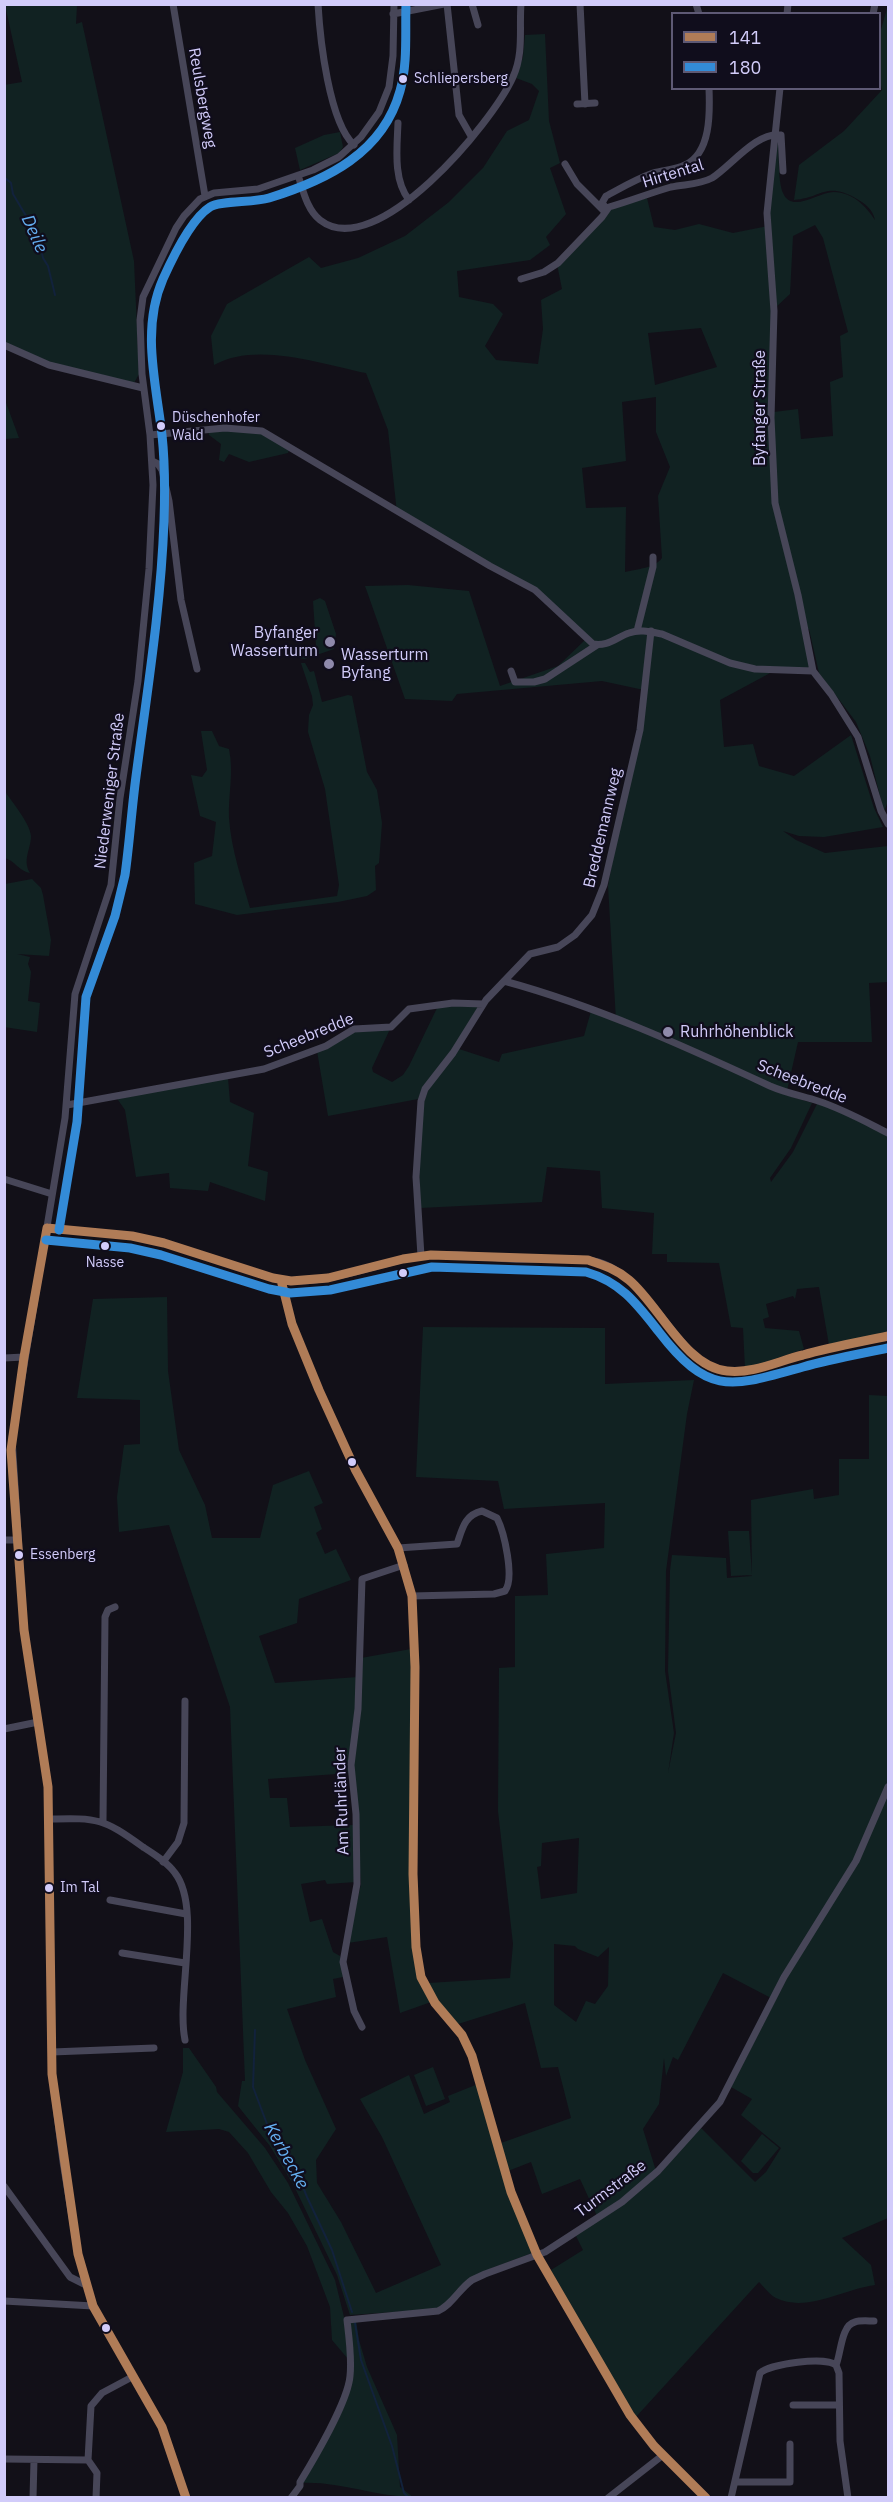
<!DOCTYPE html>
<meta charset="utf-8">
<style>
body{margin:0}
#map{position:relative;width:893px;height:2502px;overflow:hidden;background:#121018;font-family:"IBM Plex Sans",sans-serif}
canvas{display:block}
.frame{position:absolute;inset:0;border:6px solid #d2ccfa;pointer-events:none}
.legend{position:absolute;left:671px;top:12px;width:210px;height:78px;box-sizing:border-box;background:#100d1c;border:2px solid #5e5975;margin:0;padding:8px 10px;list-style:none;font-size:18px;color:#d2ccfa}
.legend li{display:flex;align-items:center;gap:12px;height:30px}
.legend b{width:30px;border:2px solid #5e5975}
</style>
<div id="map">
<canvas width="893" height="2502"></canvas>
<div class="frame"></div>
<ul class="legend">
<li><b style="height:8px;background:#b07c57"></b>141</li>
<li><b style="height:8px;background:#338bd7"></b>180</li>
</ul>
</div>
<script>
const ctx = document.querySelector('canvas').getContext('2d');
ctx.lineJoin = 'round';
function fillPath(path, color) {
  ctx.fillStyle = color;
  ctx.fill(path, 'evenodd');
}
function stroke(path, color, width, dash) {
  ctx.strokeStyle = color;
  ctx.lineWidth = width;
  ctx.lineCap = dash ? 'butt' : 'round';
  ctx.setLineDash(dash || []);
  ctx.stroke(path);
}
function write(font, color, halo, rows, align = 'center') {
  ctx.font = font + ' "IBM Plex Sans",sans-serif';
  ctx.lineWidth = 4.5;
  ctx.setLineDash([]);
  ctx.textBaseline = 'middle';
  ctx.strokeStyle = halo;
  ctx.fillStyle = color;
  for (const [text, x, y, turn = 0] of rows) {
    ctx.save();
    ctx.translate(x, y);
    ctx.rotate((+turn || 0) * Math.PI / 180);
    ctx.textAlign = isNaN(turn) ? turn : align;
    if (halo) ctx.strokeText(text, 0, 0);
    ctx.fillText(text, 0, 0);
    ctx.restore();
  }
}
fillPath(new Path2D(`
 M5,5H77L76,24L82,22L134,261L139,374L134,383L68,370L5,345L4,85L22,82Z
 M888,5V801L884,812L870,756L856,722L819,673L809,629L805,630L810,668L772,672L720,700L724,747L753,744L759,766L794,776L851,735L874,808L883,827L824,837L799,836L783,831L796,840L825,853L888,846V982L869,983L872,1042H798L786,1095L812,1103L791,1148L770,1178L771,1182L793,1152L818,1102L888,1135V1332L829,1345L819,1287L797,1289L795,1299L793,1296L766,1304L769,1317L763,1319L765,1328L799,1331L804,1349L745,1369L743,1328L731,1327L719,1263L667,1262V1254H652L654,1213L602,1208L600,1171L547,1167L542,1202L420,1208C420,1181 416,1113 428,1091C436,1076 449,1062 459,1049L499,1062L502,1054L584,1036L591,1011L616,1020L608,886L644,690L602,681L457,694L452,701L405,699L365,586L408,585L469,591L500,686L558,666L585,640L548,601L397,513L388,430L366,373C321,364 256,341 214,365L211,336L227,304L309,257L321,268L358,258L405,236L449,202L483,168L507,131L529,120L539,91L532,84L516,78L523,57L525,35L545,34L549,121L560,163L550,168L566,214L546,237L550,245L530,260L457,271L459,297L493,304L503,314L485,346L496,360L538,364L543,329L541,300L562,289L557,264L607,209L647,198L654,227L675,230L699,224L733,233L768,226L773,168L778,141C779,154 778,182 783,193C792,214 818,192 834,192C852,192 866,206 875,220C873,210 866,204 857,199C826,181 822,198 794,200L799,165L844,131L882,90L880,82V33ZM815,225L823,238L848,332L840,336L843,377L830,382L833,436L801,439L798,409L774,412L775,308L790,294L793,236ZM701,328L717,367L655,385L648,333ZM656,397V432L670,467L658,496L662,558C655,568 637,569 625,572L626,507L586,508L582,468L626,461L622,402Z
 M340,132L343,147L339,153L300,170L295,148L324,135Z
 M4,400H5L19,438L5,439Z
 M208,430H257L289,450L288,453L249,462L229,454L224,462L219,460L221,444L209,435Z
 M320,598L325,601L336,634L334,649L305,659L299,658L316,646L313,601Z
 M301,663H305L310,672L314,671L322,702L348,695L352,696L367,772L377,790L382,823L379,863L375,866L376,890L367,896L338,902L237,915L195,904L194,863L212,856L216,822L200,816L191,775L202,777L207,770L201,731H212L219,746L229,749C234,773 228,795 229,818C231,849 242,880 250,908L337,896L339,885L325,789L308,732L309,715L313,705L312,696Z
 M4,790C12,802 30,823 31,836C31,849 22,860 30,873C19,871 15,861 5,858Z
 M32,879L41,888L43,895L51,940L49,956L17,954L30,957L28,964L31,972L28,1001L40,1003L37,1032L4,1027V953L7,952L4,951L5,884Z
 M479,1005L456,1045L423,1087L418,1099L328,1116L317,1051L357,1030L390,1029L372,1068L373,1072L392,1082L403,1075L409,1066L438,1006Z
 M228,1078L230,1102L254,1113L248,1166L268,1172L265,1201L210,1182L208,1191L170,1188L169,1173L136,1177L125,1110L116,1097Z
 M167,1297L168,1371L179,1450L205,1505L212,1538H260L273,1485L309,1471L323,1503L314,1507L322,1529L316,1533L325,1554L336,1549L351,1580L299,1599L297,1623L259,1636L275,1683L358,1677L350,1773L268,1779L270,1798H287L290,1827L353,1825L356,1882L327,1884L325,1880L301,1884L310,1922L322,1919L333,1952L340,1956L343,1977L333,1979L336,1997L287,2009L305,2060L336,2129L316,2160L317,2183L341,2222L376,2293L441,2265L382,2137L360,2099L409,2075L424,2114L450,2102L448,2096L478,2084L514,2208L532,2253L492,2268L438,2309L350,2315L337,2275L294,2186L270,2146L238,2106L242,2081H245L230,1707L169,1525L119,1532L117,1497L124,1445L140,1444V1400L77,1398L93,1299Z
 M423,1327L605,1328V1384L694,1380L687,1414L666,1571L665,1671L674,1733L668,1773L676,1733L668,1671L670,1571L672,1555L726,1558L727,1578L752,1576L751,1500L813,1489L814,1499L839,1495V1459H869V1395L888,1396V1783L860,1849L771,1998L723,1973L678,2060L673,2057L666,2076L664,2058L659,2104L643,2129L656,2171L640,2185L597,2216L580,2179L542,2194L531,2162L508,2171L501,2143L571,2118L558,2067L541,2068L525,2003L458,2024L441,2006L428,1983L510,1978L513,1944L498,1811L499,1668L515,1667V1596L548,1595L546,1554L604,1548L605,1503L504,1509L498,1481L416,1477ZM579,1838L577,1893L541,1899L537,1867L541,1866L542,1843ZM554,1944L575,1946L578,1949L598,1957L609,1947L608,1986L595,2004L586,2001L576,2022L554,2005Z
 M728,1531H749L752,1575L731,1576Z
 M411,1649L413,1700L410,1768V1881L416,1969L419,1981L431,2002L400,2013L387,1937L348,1943L361,1884L352,1764L361,1658Z
 M888,1792V2218L842,2238L871,2265L875,2285C844,2289 807,2313 776,2298C770,2295 764,2287 759,2282L635,2418L586,2336L551,2270L583,2250L576,2236L659,2175L683,2145L701,2128L755,2182L766,2172L781,2148L741,2115L752,2099L731,2087L788,1976L830,1905Z
 M183,2048H189L216,2087L217,2092L265,2148L288,2183L335,2280L344,2317L348,2359L332,2340L330,2307L307,2246L288,2213L271,2192L248,2153L229,2132L219,2129L166,2132L183,2072Z
 M433,2067L445,2099L426,2106L414,2075Z
 M762,2134L779,2148L758,2173H753L741,2161Z
 M356,2320L359,2340L367,2367L397,2435L400,2487L413,2497C376,2497 339,2481 301,2483L347,2393L348,2321Z`), '#122');
stroke(new Path2D(`
 M4,177L11,183L13,194L38,236L43,258L48,266L55,295
 M255,2030L253,2087L270,2132L290,2155L307,2197L332,2250L352,2312
 M355,2323L361,2360L392,2446L404,2493L409,2498`), '#12223c', 2);
stroke(new Path2D(`
 M173,4L205,196
 M318,4C320,39 329,122 354,145
 M447,4L459,115L471,136
 M472,4L478,25
 M580,4L585,104
 M696,4L699,14
 M393,14L444,4
 M787,14L788,4
 M873,14L875,4
 M780,88L767,213L774,311L771,418L775,503L798,595L813,671L831,694L858,737L881,811L888,824
 M577,104L595,103
 M398,123C397,148 393,180 409,200
 M565,164L577,184L605,212
 M298,175C303,190 307,210 320,220C376,264 493,122 513,77C524,53 519,29 521,4
 M607,209L602,203L606,196C621,188 636,179 653,173C663,170 675,170 685,165C711,153 710,113 709,88
 M521,279L544,272L558,263L602,217L609,207C630,201 650,193 671,187C685,184 699,185 712,178C731,166 757,131 781,135L783,171
 M4,345L49,365L143,388
 M150,435L225,428L262,431L490,566L535,590L593,644C607,647 617,637 629,633C640,629 651,632 662,634L730,663L755,669L813,671
 M152,461L158,464L162,470L169,501L181,600L197,669
 M637,631L653,567V557
 M511,671L515,682H534L545,679L597,645
 M504,981C596,1006 684,1046 770,1086C786,1093 802,1096 818,1101C843,1109 866,1122 888,1133
 M67,1105L264,1069L326,1046L354,1029L391,1027L409,1009L453,1003L483,1004
 M4,1179L52,1194
 M47,1228L132,1236L164,1243L273,1278C319,1290 375,1263 420,1256C450,1252 481,1257 511,1259C536,1260 563,1257 588,1260C650,1267 676,1366 725,1371C754,1374 782,1359 809,1353C835,1346 862,1342 888,1336
 M421,1256L416,1177L421,1101L425,1089L453,1053L486,1000L530,954L558,947L575,935L592,915L604,885L640,730L651,631
 M281,1280L292,1324L319,1390L355,1469L398,1548L412,1596L415,1667L413,1874L416,1947L421,1977L435,2003L462,2035L472,2056L511,2192L537,2255L630,2415L654,2446L707,2498
 M4,1358L24,1357
 M4,1540H18
 M398,1548L457,1544C462,1530 464,1515 482,1511L497,1518C504,1532 515,1578 505,1591L494,1594L412,1596
 M4,1729L38,1722
 M50,1819C98,1818 103,1818 143,1847C154,1854 167,1862 175,1873C202,1908 176,1997 185,2040
 M103,1821L105,1617L108,1610L115,1607
 M163,1862L178,1842L184,1823L185,1701
 M110,1900L186,1914
 M122,1953L185,1963
 M362,2027L354,2011L343,1962L357,1884L356,1814L351,1765L358,1709L362,1579L404,1565
 M52,2052L154,2048
 M4,2186L70,2277L86,2285
 M4,2301L93,2306
 M836,2365C841,2354 841,2325 855,2322C860,2320 868,2321 874,2321
 M793,2405H839
 M4,2459L88,2460
 M736,2482H790V2444
 M33,2498L34,2460
 M96,2498L97,2473L88,2460L91,2406L102,2393L132,2377
 M186,2498L162,2427L93,2306L78,2254L63,2162L52,2074L48,1787L24,1630L12,1438L65,1118L75,994L111,885L120,798L138,681L149,569L153,485L150,435L142,374L140,320L143,297L176,228L184,216L200,199L214,193L258,189L313,170L339,157L361,137L379,112L389,87L393,56L394,4
 M291,2498L300,2486V2482C314,2459 348,2401 350,2376C352,2358 349,2338 347,2320L438,2311C452,2305 459,2289 472,2280L485,2274L545,2252L622,2202L658,2171L720,2102L784,1977L856,1861L888,1787
 M608,2498L663,2455
 M731,2498L760,2373C770,2364 825,2356 836,2365L839,2373L840,2441L848,2498`), '#474658', 7);
stroke(new Path2D(`
 M47,1228L24,1357L11,1450L24,1630L48,1787L52,2074L78,2254L93,2306L162,2427L186,2498
 M47,1228L132,1236L164,1243L273,1278L291,1281L328,1278L403,1259L431,1255L588,1260C603,1265 616,1269 629,1280C659,1305 685,1367 727,1371C753,1374 778,1361 803,1355C831,1347 860,1342 888,1336
 M281,1280L292,1324L319,1390L355,1469L398,1548L412,1596L415,1667L413,1874L416,1947L421,1977L435,2003L462,2035L472,2056L511,2192L537,2255L630,2415L654,2446L706,2498`), '#b07c57', 9);
stroke(new Path2D(`
 M59,1230L77,1122L86,997L115,916L125,875C130,839 132,804 137,769C148,686 161,604 164,521C165,492 165,463 162,435C156,383 141,329 163,279C172,259 191,219 210,207C221,200 253,203 269,198C327,180 383,153 400,91C408,63 405,33 406,4
 M46,1240L130,1248L161,1255L269,1289L290,1293L330,1290L432,1267L586,1272C621,1282 637,1304 659,1332C709,1397 731,1387 803,1367C831,1359 860,1354 888,1348`), '#338bd7', 9);
for (const [x, y, r, color] of [
 [403,79,5,"#d2ccfa"],
 [161,426,5,"#d2ccfa"],
 [330,642,6,"#8f8aab"],
 [329,664,6,"#8f8aab"],
 [668,1032,6,"#8f8aab"],
 [105,1246,5,"#d2ccfa"],
 [403,1273,5,"#d2ccfa"],
 [352,1462,5,"#d2ccfa"],
 [19,1555,5,"#d2ccfa"],
 [49,1888,5,"#d2ccfa"],
 [106,2328,5,"#d2ccfa"]
]) {
  const dot = new Path2D();
  dot.arc(x, y, r, 0, 2 * Math.PI);
  ctx.fillStyle = color;
  ctx.fill(dot);
  stroke(dot, '#100d1c', 2);
}
write('14px', '#d2ccfa', '#100d1c', [
 ["Schliepersberg",414,79],
 ["Düschenhofer",172,418],
 ["Wald",172,436],
 ["Nasse",105,1263,"center"],
 ["Essenberg",30,1555],
 ["Im Tal",60,1888]
], 'left');
write('16px', '#d2ccfa', '#100d1c', [
 ["Reulsbergweg",202,98,80],
 ["Hirtental",673,174,-17],
 ["Byfanger Straße",760,408,-90],
 ["Niederweniger Straße",110,791,-83],
 ["Breddemannweg",603,828,-77],
 ["Scheebredde",309,1036,-22],
 ["Scheebredde",802,1082,21],
 ["Am Ruhrländer",342,1801,-92],
 ["Turmstraße",611,2189,-37]
]);
write('16px', '#d2ccfa', '#100d1c', [
 ["Byfanger",318,633,"right"],
 ["Wasserturm",318,651,"right"],
 ["Wasserturm",341,655],
 ["Byfang",341,673],
 ["Ruhrhöhenblick",680,1032]
], 'left');
write('italic 18px', '#64aef0', '#100d1c', [
 ["Deile",34,234,66],
 ["Kerbecke",286,2156,61]
]);
</script>
